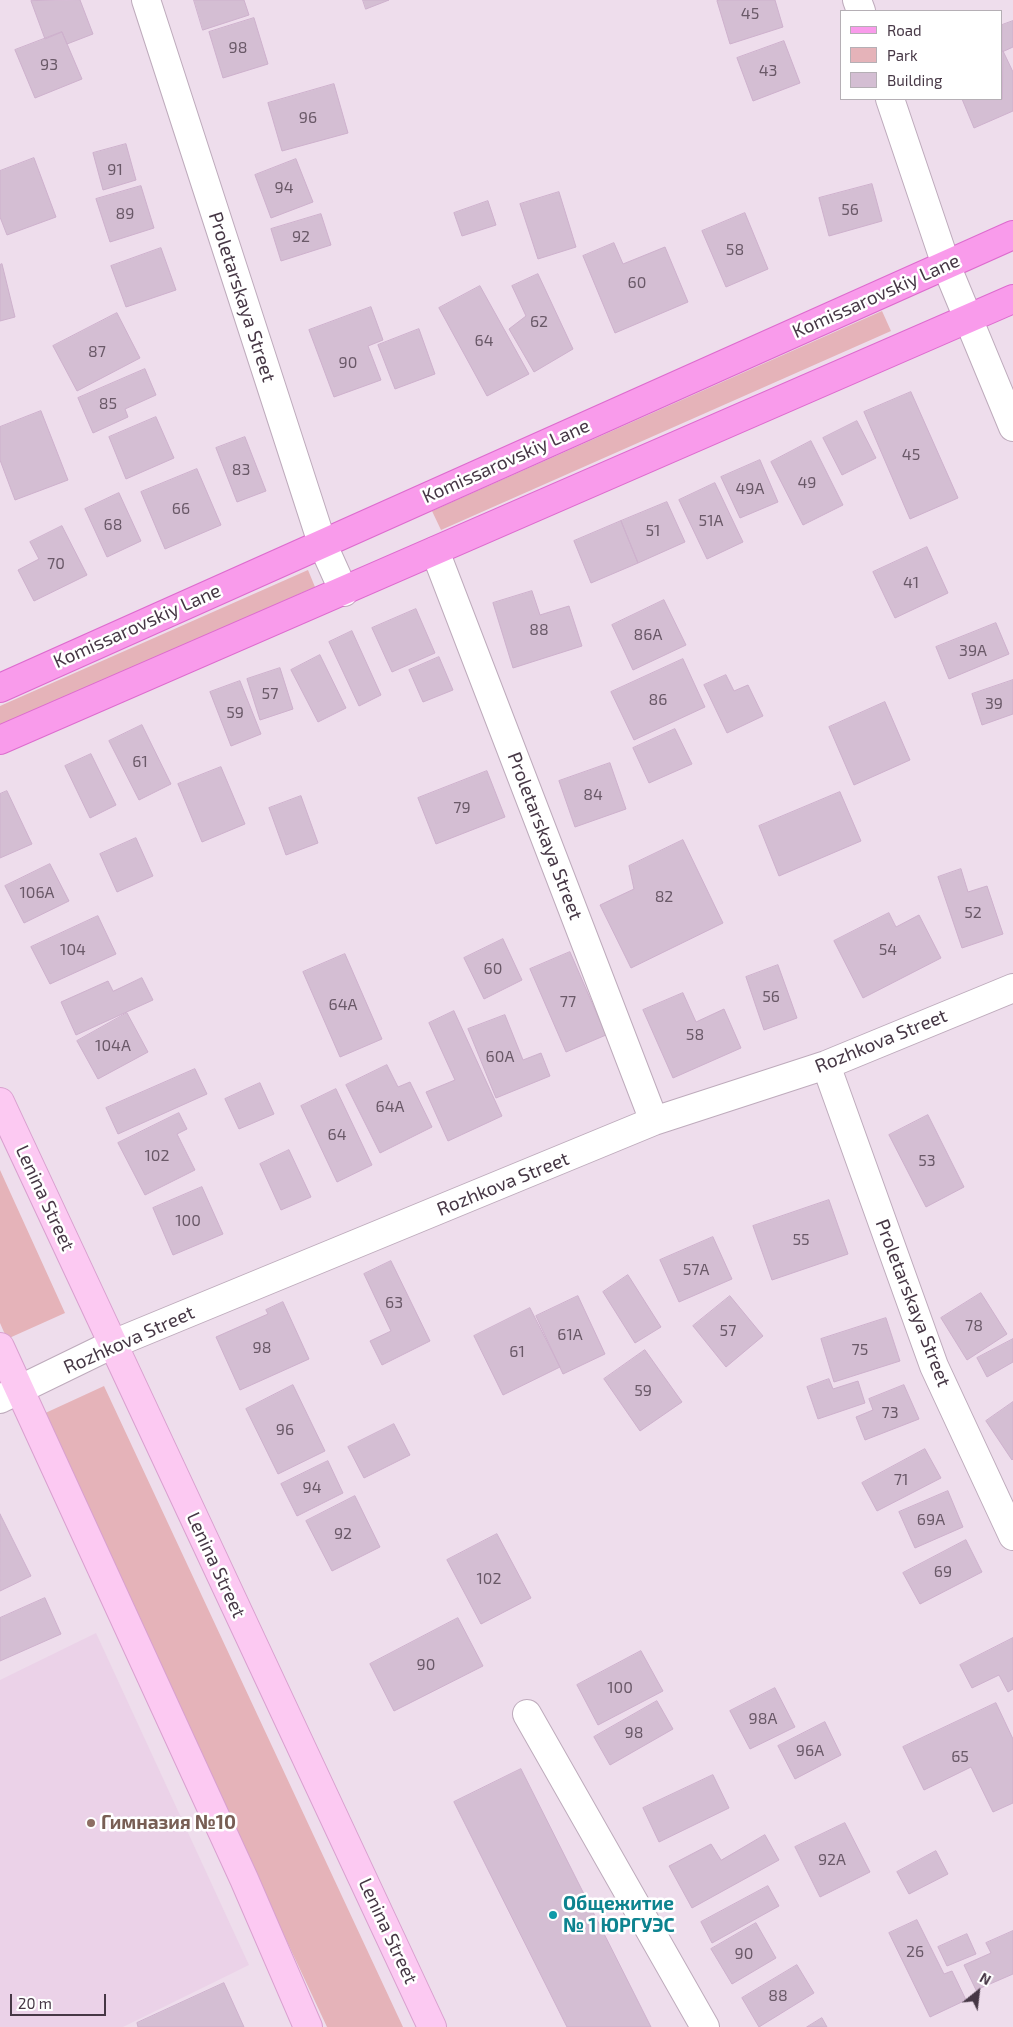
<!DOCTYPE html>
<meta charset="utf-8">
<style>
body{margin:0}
#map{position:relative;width:1013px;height:2027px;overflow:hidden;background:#f3e8f1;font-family:"Exo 2",sans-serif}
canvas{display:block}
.legend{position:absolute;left:840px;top:10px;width:162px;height:90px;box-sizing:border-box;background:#fff;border:1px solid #b5afb5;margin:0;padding:6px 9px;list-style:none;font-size:15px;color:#463745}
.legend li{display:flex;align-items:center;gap:10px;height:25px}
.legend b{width:25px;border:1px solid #b5afb5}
.north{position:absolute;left:953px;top:1967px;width:50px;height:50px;-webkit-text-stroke:4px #fff;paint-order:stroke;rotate:29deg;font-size:14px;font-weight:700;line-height:20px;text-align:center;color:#463745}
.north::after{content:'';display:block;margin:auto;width:18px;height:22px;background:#463745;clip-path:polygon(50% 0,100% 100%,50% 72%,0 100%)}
.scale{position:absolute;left:10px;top:1994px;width:96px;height:22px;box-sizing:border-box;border:2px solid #463745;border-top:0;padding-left:6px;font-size:15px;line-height:18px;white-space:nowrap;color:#463745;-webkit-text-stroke:4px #fff;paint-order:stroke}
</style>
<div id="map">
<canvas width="1013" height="2027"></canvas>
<ul class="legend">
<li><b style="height:6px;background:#f99beb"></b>Road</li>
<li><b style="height:14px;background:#e5b3b9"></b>Park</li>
<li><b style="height:14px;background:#d4bed3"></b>Building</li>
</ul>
<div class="north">N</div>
<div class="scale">20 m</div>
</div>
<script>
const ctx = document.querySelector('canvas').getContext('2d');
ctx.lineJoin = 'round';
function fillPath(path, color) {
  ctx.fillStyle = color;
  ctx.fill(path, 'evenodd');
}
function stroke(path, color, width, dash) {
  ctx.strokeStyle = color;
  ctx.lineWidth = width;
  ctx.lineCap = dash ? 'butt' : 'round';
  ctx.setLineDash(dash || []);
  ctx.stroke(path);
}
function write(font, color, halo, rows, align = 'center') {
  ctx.font = font + ' "Exo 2",sans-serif';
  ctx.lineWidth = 5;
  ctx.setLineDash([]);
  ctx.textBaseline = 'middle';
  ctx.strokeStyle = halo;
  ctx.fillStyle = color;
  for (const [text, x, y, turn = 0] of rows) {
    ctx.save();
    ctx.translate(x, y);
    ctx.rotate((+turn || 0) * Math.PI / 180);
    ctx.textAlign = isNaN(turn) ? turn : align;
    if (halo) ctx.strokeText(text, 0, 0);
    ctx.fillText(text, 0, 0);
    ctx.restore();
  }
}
fillPath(new Path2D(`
 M0,0H1013V2027H0ZM842,11H1002V99H842Z`), '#eeddec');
fillPath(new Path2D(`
 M96,1633L249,1965L123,2027H0V1680Z`), '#ebd2e8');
fillPath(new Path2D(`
 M882,311L891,331L441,530L432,511Z
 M308,570L315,587L0,726V706Z
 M0,1170L65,1313L7,1339L0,1323Z
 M104,1386L403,2027H327L41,1415Z`), '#e5b3b9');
const building = new Path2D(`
 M80,0L93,34L67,44L62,32L45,39L31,1Z
 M194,0H244L249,15L203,30Z
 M363,0H389L366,9Z
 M721,0H775L783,27L730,44L717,1Z
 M254,18L268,64L223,78L209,32Z
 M1013,21V47L1002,52V25Z
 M62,32L82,79L35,98L15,50Z
 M784,41L800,83L753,101L737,58Z
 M1003,51L1013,72V111L974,128L962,99H1002Z
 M334,84L348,133L282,151L268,103Z
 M126,144L136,180L103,190L93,153Z
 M34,158L56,217L7,235L0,217V171Z
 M296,159L313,202L271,218L255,175Z
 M872,184L882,221L829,236L819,198Z
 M141,186L154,228L110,242L96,199Z
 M559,192L576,247L538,259L520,204Z
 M488,201L496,225L462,236L454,213Z
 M745,213L768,269L726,287L702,231Z
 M321,214L331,245L281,261L271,229Z
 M614,243L623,264L665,247L688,302L615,333L583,256Z
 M161,248L176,290L126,307L111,266Z
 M2,264L15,317L0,321V265Z
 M538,274L573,349L534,372L509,329L526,316L512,286Z
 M480,286L529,374L487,396L439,308Z
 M371,307L383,340L368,346L381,380L334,397L309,330Z
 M117,313L140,358L77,391L53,346Z
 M419,329L435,374L395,389L378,345Z
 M145,369L156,395L125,409L128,417L93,433L78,398Z
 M911,392L958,498L910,519L864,412Z
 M41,411L68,480L15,500L0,460V427Z
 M156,417L174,458L126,479L109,437Z
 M857,421L876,458L842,475L823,438Z
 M245,437L266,491L237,502L216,448Z
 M811,441L843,505L803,525L771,462Z
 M760,460L778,502L740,518L721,477Z
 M197,469L221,525L165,549L141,492Z
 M715,483L743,542L707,559L679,500Z
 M119,493L141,541L107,557L85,509Z
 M667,502L685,542L638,563L621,521Z
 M621,521L638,563L591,583L574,541Z
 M62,526L87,575L34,601L18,570L39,559L30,542Z
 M927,547L948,593L895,618L873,572Z
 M532,591L540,615L569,606L582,646L513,668L493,603Z
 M664,600L686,645L633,670L612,625Z
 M416,609L435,653L392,672L372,628Z
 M996,623L1009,654L949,679L936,647Z
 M352,631L381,695L359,706L329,642Z
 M320,655L346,708L318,722L291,670Z
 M439,657L453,690L423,702L409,670Z
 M683,659L705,707L634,740L611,692Z
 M280,668L293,709L260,720L247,679Z
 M726,675L734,691L748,685L763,716L727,733L704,685Z
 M1013,680V714L982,725L972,694Z
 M240,681L261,734L231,746L210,692Z
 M885,702L910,760L854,785L829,727Z
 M142,725L171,784L139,800L109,741Z
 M675,729L692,764L649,783L633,748Z
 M91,754L116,805L90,818L65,766Z
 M610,763L626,809L575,827L559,781Z
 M221,767L245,824L202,842L178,784Z
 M487,771L505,817L436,844L418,798Z
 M7,791L32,844L0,858V794Z
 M840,792L861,841L779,876L759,826Z
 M301,796L318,843L286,855L269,808Z
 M136,838L153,876L117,892L100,854Z
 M683,840L723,923L631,968L600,905L634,889L629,866Z
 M50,864L69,901L24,923L5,886Z
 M961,869L968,892L987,886L1003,934L962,948L938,877Z
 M889,913L896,927L919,915L941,958L863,998L834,941Z
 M98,916L116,954L50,984L31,947Z
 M503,939L522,980L484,999L464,958Z
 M570,952L606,1035L566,1052L530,969Z
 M345,954L382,1039L340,1057L303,972Z
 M778,965L797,1018L764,1030L746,977Z
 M142,978L153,1000L76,1035L61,1002L108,981L113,991Z
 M683,993L696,1022L724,1009L741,1048L673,1078L643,1010Z
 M454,1011L502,1116L448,1141L426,1092L455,1080L429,1023Z
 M127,1013L148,1052L98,1079L77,1041Z
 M505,1015L523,1060L541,1053L550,1076L496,1098L468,1029Z
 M387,1065L398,1087L410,1082L432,1127L380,1153L346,1085Z
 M195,1069L207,1094L118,1134L106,1108Z
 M260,1083L274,1114L239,1129L225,1099Z
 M336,1089L372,1165L337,1182L301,1106Z
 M179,1113L187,1129L177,1134L195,1170L145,1195L118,1143Z
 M928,1115L964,1187L926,1207L889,1135Z
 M289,1150L311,1197L281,1210L260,1164Z
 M202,1187L223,1234L173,1255L153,1208Z
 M829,1200L848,1254L772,1280L753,1226Z
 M713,1237L732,1279L679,1302L660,1260Z
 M391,1261L430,1341L382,1365L370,1341L391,1331L364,1274Z
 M628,1275L661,1327L635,1343L603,1292Z
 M981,1293L1007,1334L967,1360L941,1318Z
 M578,1296L605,1354L563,1374L536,1316Z
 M730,1296L763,1336L726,1367L693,1326Z
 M283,1302L309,1359L240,1390L216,1337L268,1314L266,1310Z
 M530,1308L560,1367L503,1395L474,1336Z
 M886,1318L900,1361L834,1382L821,1339Z
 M1013,1339V1362L987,1377L977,1358Z
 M645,1350L682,1402L640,1431L604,1379Z
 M829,1379L833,1389L858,1381L865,1403L818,1419L807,1387Z
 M293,1385L325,1451L278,1474L246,1409Z
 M904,1385L919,1419L865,1440L856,1417L873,1410L869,1399Z
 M1013,1402V1459L1012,1460L986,1421Z
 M394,1424L410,1455L364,1478L348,1447Z
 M925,1449L941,1478L877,1511L862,1483Z
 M328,1461L343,1493L297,1516L281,1484Z
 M948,1491L963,1527L915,1548L899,1512Z
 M355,1496L380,1547L332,1571L306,1521Z
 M0,1514L31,1576L0,1591Z
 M497,1534L531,1598L481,1624L447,1560Z
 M966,1540L982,1572L920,1604L903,1573Z
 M45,1598L61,1634L0,1661V1618Z
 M458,1618L483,1666L394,1711L370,1664Z
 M1013,1638V1689L1008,1692L999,1675L972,1688L960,1665Z
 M641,1651L663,1691L598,1725L577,1685Z
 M775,1688L795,1727L750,1749L730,1711Z
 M657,1701L673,1729L610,1765L594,1737Z
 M996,1703L1013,1739V1803L993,1812L971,1767L924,1790L903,1747Z
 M825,1722L841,1755L795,1779L778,1746Z
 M521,1769L651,2027H567L454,1802Z
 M713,1775L729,1808L659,1842L643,1808Z
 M845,1823L870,1872L820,1897L795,1847Z
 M765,1835L779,1860L692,1908L669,1866L711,1844L721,1860Z
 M936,1851L948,1874L909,1894L897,1872Z
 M768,1886L779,1906L712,1943L701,1922Z
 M917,1920L944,1974L952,1971L966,2000L930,2017L889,1933Z
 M756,1923L776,1958L732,1984L711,1949Z
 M1013,1931V1974L976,1990L964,1965L991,1953L986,1943Z
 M967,1934L976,1954L947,1966L938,1947Z
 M797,1965L814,1993L759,2027L742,1998Z
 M224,1983L244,2027H138L137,2023Z
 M822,2018L827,2027H807Z`);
fillPath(building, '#d4bed3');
stroke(building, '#ceb1cd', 1);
const street = new Path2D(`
 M146,0L322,543L344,592
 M857,0L861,11
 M890,99L946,265L1013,427
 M435,551L654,1121
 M826,1065L934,1366L1013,1536
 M0,1399L113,1344L654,1121L826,1065L1013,988
 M527,1714L705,2027`);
const secondary = new Path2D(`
 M0,1102L432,2027
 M0,1347L244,1879L308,2027`);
const primary = new Path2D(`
 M0,688L1013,235
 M0,740L1013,299`);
stroke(street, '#beabbc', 30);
stroke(secondary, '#d9a0cf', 30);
stroke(primary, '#dd6bce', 30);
stroke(street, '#fff', 28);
stroke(secondary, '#fcc9f2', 28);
stroke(primary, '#f99beb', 28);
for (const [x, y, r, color] of [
 [91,1823,5,"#8d6e63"],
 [553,1915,5,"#0f9aa8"]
]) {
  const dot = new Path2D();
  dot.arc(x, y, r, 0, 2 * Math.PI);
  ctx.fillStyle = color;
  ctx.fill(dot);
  stroke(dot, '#fff', 2);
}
write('16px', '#6a5968', null, [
 ["45",750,14],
 ["98",238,48],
 ["93",49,65],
 ["43",768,71],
 ["96",308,118],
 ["91",115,170],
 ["94",284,188],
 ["56",850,210],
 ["89",125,214],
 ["92",301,237],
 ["58",735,250],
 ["60",637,283],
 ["62",539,322],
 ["64",484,341],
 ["87",97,352],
 ["90",348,363],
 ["85",108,404],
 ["45",911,455],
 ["83",241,470],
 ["49",807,483],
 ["49А",750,489],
 ["66",181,509],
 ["51А",711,521],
 ["68",113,525],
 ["51",653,531],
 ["70",56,564],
 ["41",911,583],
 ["88",539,630],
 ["86А",648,635],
 ["39А",973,651],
 ["57",270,694],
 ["86",658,700],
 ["39",994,704],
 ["59",235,713],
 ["61",140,762],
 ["84",593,795],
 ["79",462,808],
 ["106А",37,893],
 ["82",664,897],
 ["52",973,913],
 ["104",73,950],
 ["54",888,950],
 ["60",493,969],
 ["56",771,997],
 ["77",568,1002],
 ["64А",343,1005],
 ["58",695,1035],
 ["104А",113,1046],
 ["60А",500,1057],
 ["64А",390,1107],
 ["64",337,1135],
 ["102",157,1156],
 ["53",927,1161],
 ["100",188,1221],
 ["55",801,1240],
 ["57А",696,1270],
 ["63",394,1303],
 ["78",974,1326],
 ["57",728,1331],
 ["61А",570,1335],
 ["98",262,1348],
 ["75",860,1350],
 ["61",517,1352],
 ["59",643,1391],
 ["73",890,1413],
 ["96",285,1430],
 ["71",901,1480],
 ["94",312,1488],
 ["69А",931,1520],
 ["92",343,1534],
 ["69",943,1572],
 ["102",489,1579],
 ["90",426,1665],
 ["100",620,1688],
 ["98А",763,1719],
 ["98",634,1733],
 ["96А",810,1751],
 ["65",960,1757],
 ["92А",832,1860],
 ["26",915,1952],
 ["90",744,1954],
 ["88",778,1996]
]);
write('19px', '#463745', '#fff', [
 ["Komissarovskiy Lane",876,296,-24],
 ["Proletarskaya Street",242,297,72],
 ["Komissarovskiy Lane",506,461,-24],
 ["Komissarovskiy Lane",137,626,-24],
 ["Proletarskaya Street",545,836,69],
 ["Rozhkova Street",881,1041,-22],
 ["Rozhkova Street",503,1184,-22],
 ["Lenina Street",45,1198,65],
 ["Proletarskaya Street",913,1303,69],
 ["Rozhkova Street",129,1340,-24],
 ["Lenina Street",216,1565,65],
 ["Lenina Street",388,1931,65]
]);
write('bold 19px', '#785e54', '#fff', [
 ["Гимназия №10",101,1823]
], 'left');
write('bold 19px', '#0d838f', '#fff', [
 ["Общежитие",563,1904],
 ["№ 1 ЮРГУЭС",563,1926]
], 'left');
</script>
